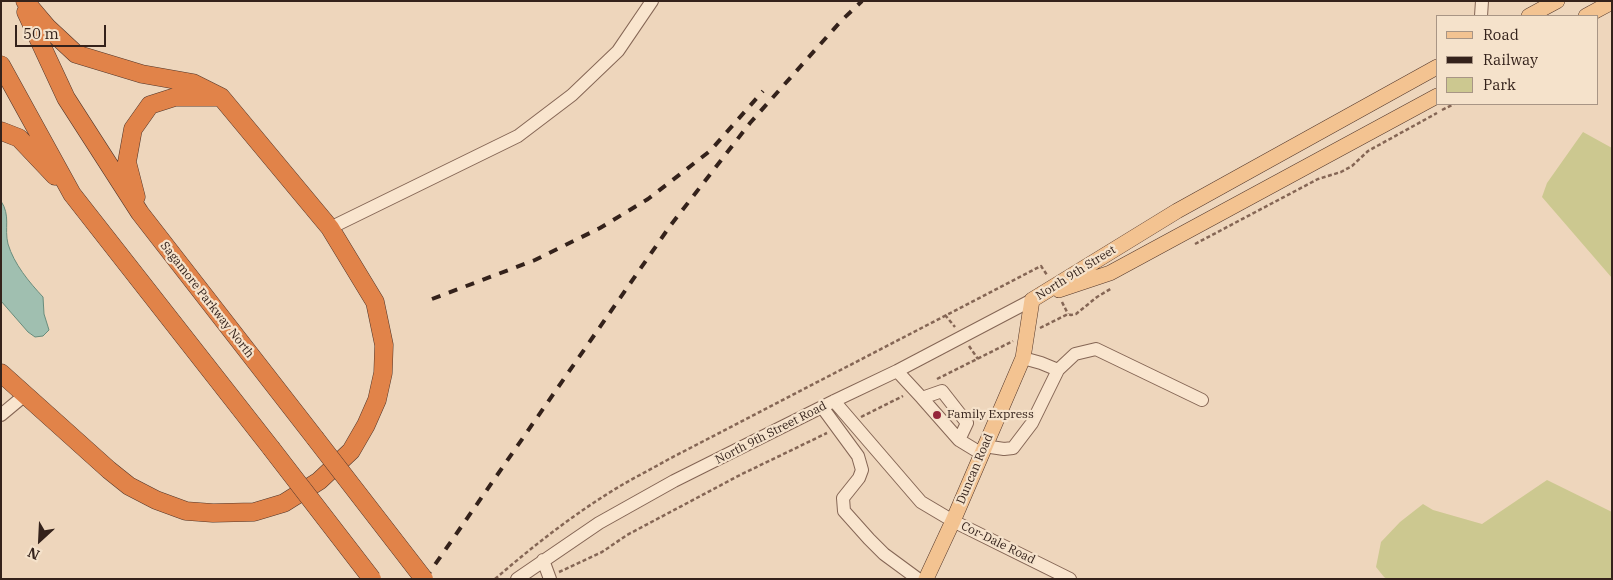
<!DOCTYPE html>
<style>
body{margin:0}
#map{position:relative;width:1613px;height:580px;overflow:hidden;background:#eed6bc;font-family:"IBM Plex Serif",serif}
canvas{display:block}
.frame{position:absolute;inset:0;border:2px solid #34221b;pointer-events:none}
.legend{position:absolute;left:1436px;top:15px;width:162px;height:90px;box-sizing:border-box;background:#f5e2cb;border:1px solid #a89585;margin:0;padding:6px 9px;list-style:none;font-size:15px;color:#34221b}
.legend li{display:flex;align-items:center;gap:10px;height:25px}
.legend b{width:25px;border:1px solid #a89585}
.north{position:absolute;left:15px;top:515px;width:50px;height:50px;-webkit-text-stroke:4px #f5e2cb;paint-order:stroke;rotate:205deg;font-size:14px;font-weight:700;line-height:20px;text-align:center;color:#34221b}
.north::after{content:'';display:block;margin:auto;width:18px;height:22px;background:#34221b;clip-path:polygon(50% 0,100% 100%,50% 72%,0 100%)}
.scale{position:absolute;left:15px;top:25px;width:91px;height:22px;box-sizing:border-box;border:2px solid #34221b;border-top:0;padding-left:6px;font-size:15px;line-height:18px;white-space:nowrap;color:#34221b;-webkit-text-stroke:4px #f5e2cb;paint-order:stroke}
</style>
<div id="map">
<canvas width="1613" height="580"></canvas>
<div class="frame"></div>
<ul class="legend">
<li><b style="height:6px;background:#f3c391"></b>Road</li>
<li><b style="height:6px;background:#34221b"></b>Railway</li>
<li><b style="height:14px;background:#ccc890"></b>Park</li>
</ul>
<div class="north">N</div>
<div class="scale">50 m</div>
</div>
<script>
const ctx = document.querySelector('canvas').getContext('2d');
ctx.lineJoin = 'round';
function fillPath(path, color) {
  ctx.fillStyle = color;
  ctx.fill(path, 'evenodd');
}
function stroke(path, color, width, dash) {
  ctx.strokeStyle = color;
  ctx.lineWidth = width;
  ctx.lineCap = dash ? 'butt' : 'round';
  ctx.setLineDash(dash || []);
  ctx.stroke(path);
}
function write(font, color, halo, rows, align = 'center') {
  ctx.font = font + ' "IBM Plex Serif",serif';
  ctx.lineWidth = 4.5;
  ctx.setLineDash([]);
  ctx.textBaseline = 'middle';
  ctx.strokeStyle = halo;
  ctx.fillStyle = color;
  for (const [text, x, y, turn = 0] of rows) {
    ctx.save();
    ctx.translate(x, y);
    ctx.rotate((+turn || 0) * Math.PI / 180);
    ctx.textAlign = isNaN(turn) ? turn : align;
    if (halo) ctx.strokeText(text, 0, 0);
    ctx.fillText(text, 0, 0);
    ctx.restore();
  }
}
fillPath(new Path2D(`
 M1583,132L1612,148V278L1542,197L1547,183Z
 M1547,480L1612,512V579H1387L1384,577L1376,567L1381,542L1400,522L1423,504L1433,510L1482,524Z`), '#ccc890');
const water = new Path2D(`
 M1,201C11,216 4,228 8,244C14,264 29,282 43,297L44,314L49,330L43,336L35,337L28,332L1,301Z`);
fillPath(water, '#a0bfb0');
stroke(water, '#688c7c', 1);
const minor = new Path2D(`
 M1481,16L1482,1
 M330,228L518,136L572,95L618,51L652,1
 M1023,358L1041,363L1058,370L1075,354L1096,349L1202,400
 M897,371L922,398L942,391L967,423L959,440L982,454
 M922,398L959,440
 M834,401L921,502L953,521L1070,579
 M822,407L858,456L862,470L859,478L843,498L844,511L869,539L884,554L918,579
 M1,415L25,395
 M984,446L1004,449L1013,448L1032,423L1058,370
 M543,560L550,579
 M517,579L599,523L674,481L834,401L897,371L1032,300`);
const major = new Path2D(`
 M1529,16L1557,1
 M1586,16L1612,2
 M1059,290L1110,273L1437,96
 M1032,300L1177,211L1437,67
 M926,579L953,521L1023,358L1032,300`);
const highway = new Path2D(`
 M26,12L66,98L140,213L315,438
 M1,65L72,194L271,448
 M1,131L19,138L55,176
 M136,197L127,162L133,129L150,105L175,97H216
 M1,373L109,470L129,486L156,500L186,511L213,513L254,512L284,503L319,481L351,451L366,425L377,400L383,373L384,345L375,302L330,228L221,97L193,83L142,74L76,54L47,27L25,1`);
stroke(minor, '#856655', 14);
stroke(major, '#52362a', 16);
stroke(highway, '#52362a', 19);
stroke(new Path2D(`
 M1442,110L1454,104
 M1195,244L1318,179L1341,172L1352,166L1368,151L1437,113
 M1062,302L1068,314
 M945,315L955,327
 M1040,328L1068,314L1071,315L1076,314L1097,297L1112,288
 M969,346L978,359
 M937,379L1013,341
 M861,417L903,396
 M559,572L602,552L627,535L740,475L827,433
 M495,579C532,547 570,517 612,491C631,479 650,470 669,459L1041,266L1047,275`), '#856655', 2.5, [4, 2.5]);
stroke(minor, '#f9e5ce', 12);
stroke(major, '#f3c391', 15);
stroke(highway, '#e18349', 18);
stroke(new Path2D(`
 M432,299L535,260L600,228L648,199L710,151L763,91
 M425,579L670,226L750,123L841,21L862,1`), '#34221b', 4, [9, 9]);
const highwayBridge = new Path2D(`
 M315,438L424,579
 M271,448L372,579`);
stroke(highwayBridge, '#52362a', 19, []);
stroke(highwayBridge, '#e18349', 18);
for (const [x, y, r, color] of [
 [937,415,5,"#95253a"]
]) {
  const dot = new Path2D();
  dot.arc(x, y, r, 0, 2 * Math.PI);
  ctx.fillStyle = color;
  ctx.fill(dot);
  stroke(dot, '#f5e2cb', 2);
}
write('12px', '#34221b', '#f5e2cb', [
 ["North 9th Street",1076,273,-32],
 ["Sagamore Parkway North",207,300,52],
 ["North 9th Street Road",771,433,-27],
 ["Duncan Road",975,469,-67],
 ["Cor-Dale Road",998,543,26]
]);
write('12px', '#34221b', '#f5e2cb', [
 ["Family Express",947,415]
], 'left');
</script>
